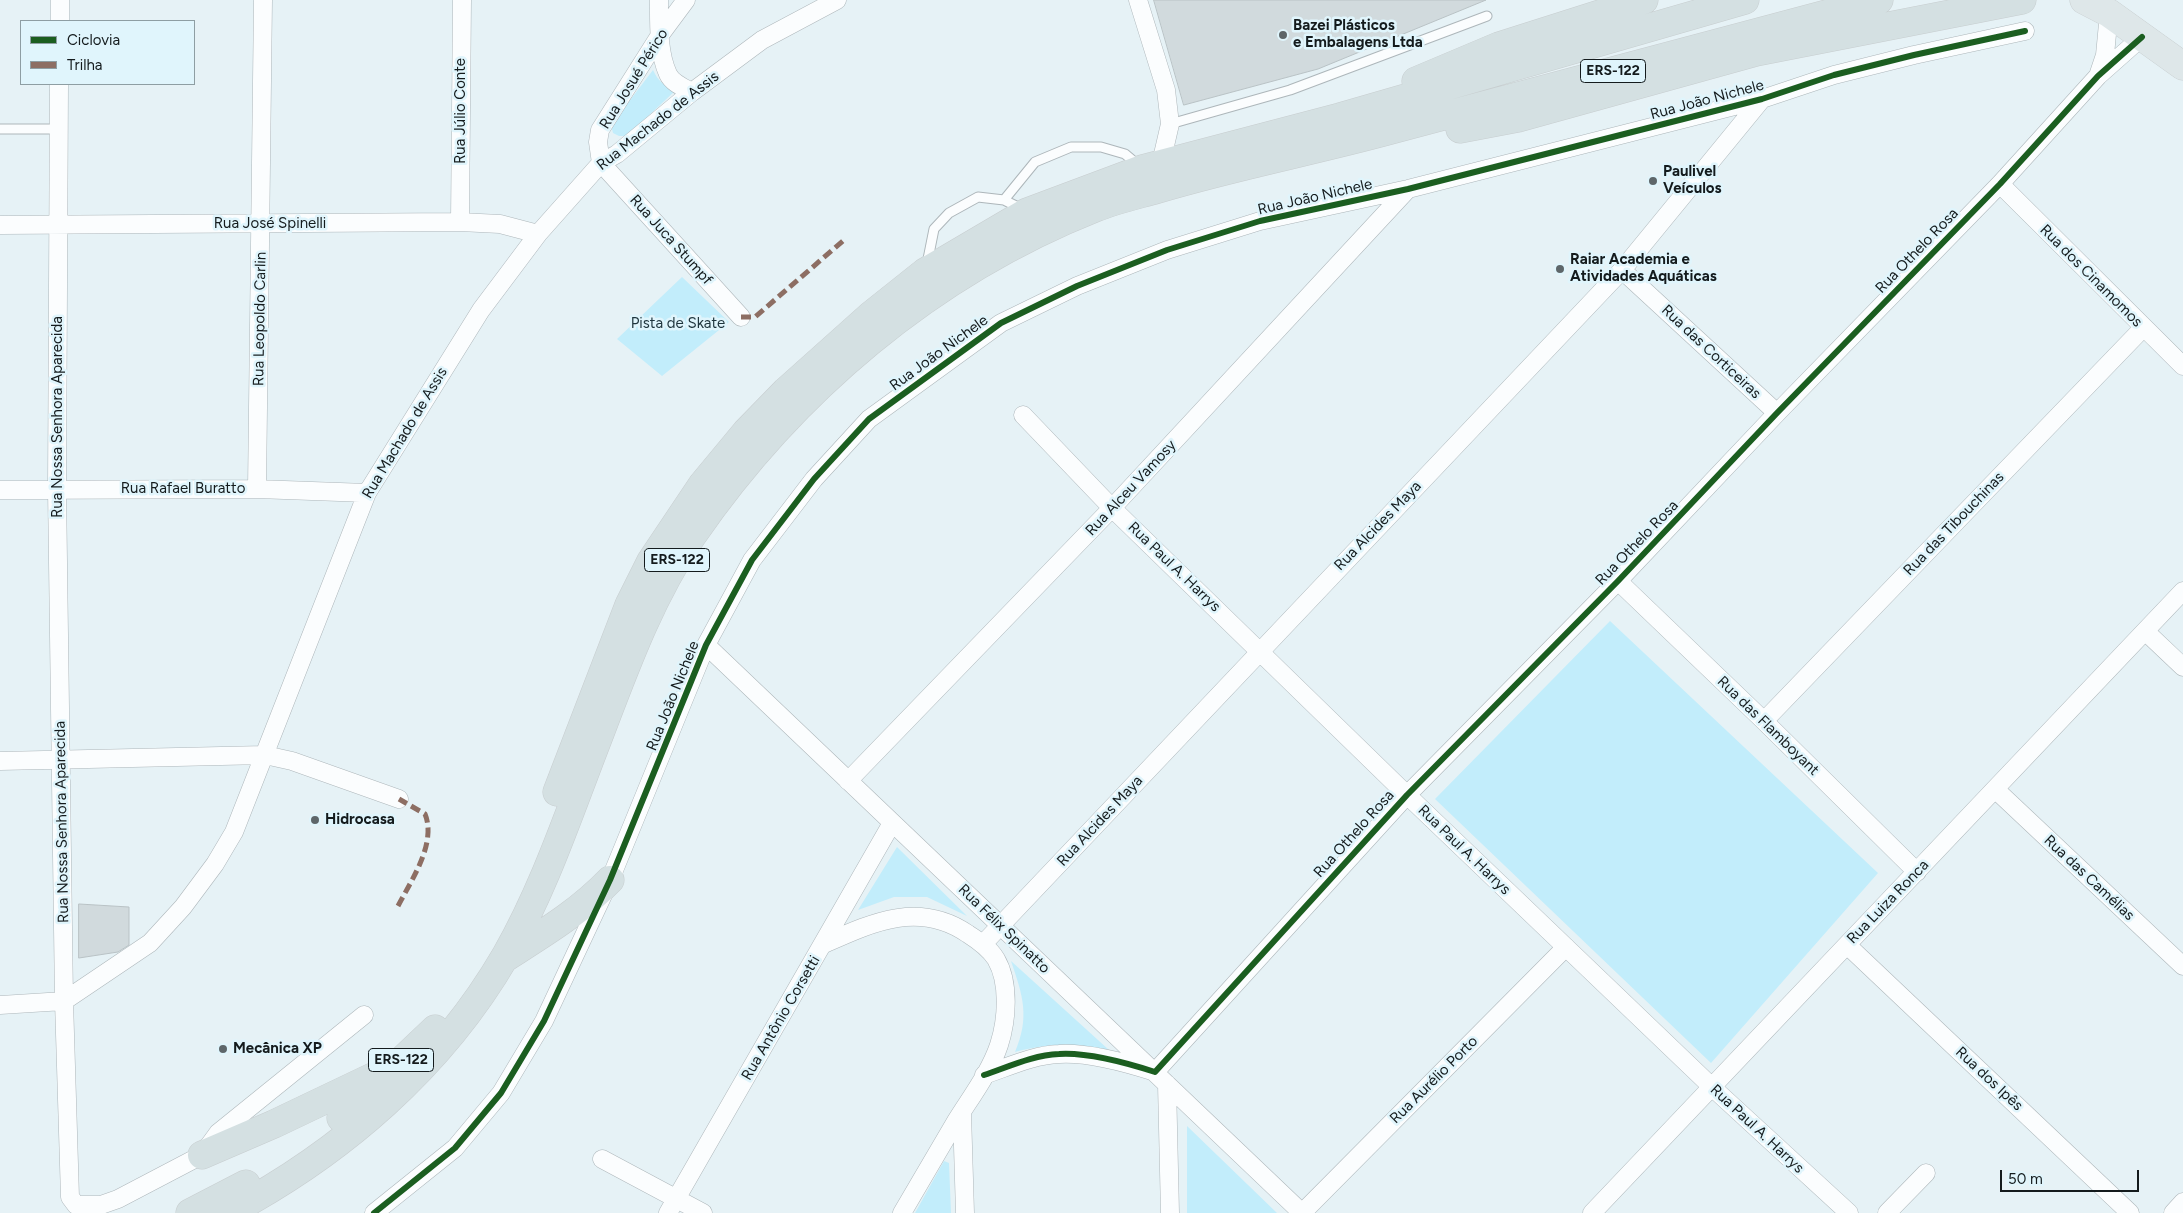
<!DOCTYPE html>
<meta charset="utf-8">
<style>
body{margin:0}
#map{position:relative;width:2183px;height:1213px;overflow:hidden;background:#e6f2f6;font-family:Figtree,sans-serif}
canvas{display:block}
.legend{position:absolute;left:20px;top:20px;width:175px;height:65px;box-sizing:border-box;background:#e0f5fc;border:1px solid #8e9ea3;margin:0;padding:6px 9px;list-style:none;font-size:15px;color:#141b1d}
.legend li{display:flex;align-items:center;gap:10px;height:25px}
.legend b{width:25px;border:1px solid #8e9ea3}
.scale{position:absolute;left:2000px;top:1170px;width:139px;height:22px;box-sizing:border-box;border:2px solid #141b1d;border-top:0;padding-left:6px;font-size:15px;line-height:18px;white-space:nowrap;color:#141b1d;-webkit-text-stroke:4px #e0f5fc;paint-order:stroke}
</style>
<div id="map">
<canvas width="2183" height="1213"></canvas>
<ul class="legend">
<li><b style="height:6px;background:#1b5e20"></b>Ciclovia</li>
<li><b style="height:6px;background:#8d6e63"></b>Trilha</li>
</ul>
<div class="scale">50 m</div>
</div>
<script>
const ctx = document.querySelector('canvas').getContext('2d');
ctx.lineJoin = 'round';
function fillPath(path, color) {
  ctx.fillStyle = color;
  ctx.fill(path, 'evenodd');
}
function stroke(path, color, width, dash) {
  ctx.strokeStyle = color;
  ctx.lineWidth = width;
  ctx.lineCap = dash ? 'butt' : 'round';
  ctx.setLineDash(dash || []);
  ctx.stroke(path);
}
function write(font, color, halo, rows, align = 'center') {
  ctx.font = font + ' Figtree,sans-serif';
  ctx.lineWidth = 5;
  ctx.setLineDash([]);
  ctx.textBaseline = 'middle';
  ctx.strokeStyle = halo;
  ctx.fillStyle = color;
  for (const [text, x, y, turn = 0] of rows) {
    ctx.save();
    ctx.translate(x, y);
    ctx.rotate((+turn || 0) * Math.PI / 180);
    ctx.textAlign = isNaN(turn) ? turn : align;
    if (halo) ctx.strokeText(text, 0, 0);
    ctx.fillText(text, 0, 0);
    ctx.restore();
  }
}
fillPath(new Path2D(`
 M653,70C658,81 664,86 676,90L627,136H619L613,133L611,125Z
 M682,277L729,322L662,376L617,339Z
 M1610,621L1878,873L1711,1063L1435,799Z
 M897,847L967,916L927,897H894L858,910Z
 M1011,961L1109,1050C1076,1043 1047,1043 1015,1052C1030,1017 1023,996 1011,961Z
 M1187,1126L1277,1213H1187Z
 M944,1161L949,1163L951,1213H915Z`), '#c2edfb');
const building = new Path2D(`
 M1154,0H1486L1318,69L1184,105Z
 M79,904L129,907V945L118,952L79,958Z`);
fillPath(building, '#d1dadd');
stroke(building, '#b9c2c5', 1);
const service = new Path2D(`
 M1170,124L1290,90L1487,16
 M0,129H59
 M1004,200L1035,162L1071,147H1101L1125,154L1138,165
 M927,264L934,229L949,213L978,197L1004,200L1022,209`);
const minor = new Path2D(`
 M659,0C659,24 658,52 668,74C672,83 684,88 692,92
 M1138,0L1166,90L1170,124L1161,163
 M60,21V0
 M2098,76L2105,55L2109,13
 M59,84L57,489L64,1001L70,1197L76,1205H101L118,1199L202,1155L218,1133L364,1015
 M601,163L741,317
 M601,163L598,142L600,130L660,35L686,0
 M2000,184L2183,366
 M460,222L462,0
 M0,225L460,222L500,224L538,234
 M1622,270L1777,413
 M1023,415L1112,508L1407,795L1713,1088L1849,1213
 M257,489L263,0
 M0,490L257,489L367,493
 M1618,581L1764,721L1917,872
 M2145,631L2183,667
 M706,645L1302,1213
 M1764,721L2143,328
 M0,761L265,755L292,761L399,799
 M848,781L1112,508L1408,189
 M1995,789L2183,966
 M824,944C871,923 919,900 968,934C979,941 989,948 996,959C1010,983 1007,1020 999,1045C990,1072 971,1097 956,1121C938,1152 920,1182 902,1213
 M983,944L1622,270L1762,99
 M1847,945L2130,1213
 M0,1005L64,1001L150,943L183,907L215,864L234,832L367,493L481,310L538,234L601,163L617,154L692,92L762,40L837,0
 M984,1075C1008,1067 1033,1055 1059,1054C1089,1052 1127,1063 1155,1072L1407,795L1618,581L1777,413L2000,184L2098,76L2142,37
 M1167,1084L1170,1213
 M962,1113L965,1213
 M602,1159L703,1213
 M374,1213L455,1148L501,1093L544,1021L610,880L706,645L752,560L814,479L869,419L1001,323L1077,286L1167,250L1260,221L1408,189L1762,99L1834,75L1914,55L2025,31
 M668,1213L892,823
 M1302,1213L1566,947
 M1592,1213L2183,591
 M1887,1213L1926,1173
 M2173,1213L2183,1202`);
const primary = new Path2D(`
 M2084,0L2109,13L2183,66`);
const trunk = new Path2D(`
 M1416,81L1499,46L1644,0
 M1460,129L1518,118L1756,52L2022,0
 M557,792L629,605L651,561L702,485L746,432L786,391L871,315L925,272L1027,212L1142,169L1340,117L1745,0
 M505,958C544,933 578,913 610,880
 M341,1118L435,1029
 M202,1155L274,1124L381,1073
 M190,1213L246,1184
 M228,1213C341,1153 441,1067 506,955C542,892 566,822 592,754C621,679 647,602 692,536C792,391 931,273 1095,208C1115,200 1137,195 1158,189C1235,166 1314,151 1391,130C1554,87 1716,43 1879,0`);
stroke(service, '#adb6ba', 11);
stroke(minor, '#adb6ba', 19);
stroke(primary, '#c7cdcf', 29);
stroke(trunk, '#c7cdcf', 29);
stroke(service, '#fbfdfe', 9);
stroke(minor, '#fbfdfe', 18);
stroke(primary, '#dee7e9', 28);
stroke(trunk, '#d4e0e2', 28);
stroke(new Path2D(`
 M741,317H755L844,240
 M398,906C411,881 437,843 425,814L399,799`), '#8d6e63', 5, [10, 5]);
stroke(new Path2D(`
 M984,1075C1008,1067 1033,1055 1059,1054C1089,1052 1127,1063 1155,1072L1407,795L1618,581L1777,413L2000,184L2098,76L2142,37
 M374,1213L455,1148L501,1093L544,1021L610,880L706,645L752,560L814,479L869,419L1001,323L1077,286L1167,250L1260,221L1408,189L1762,99L1834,75L1914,55L2025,31`), '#1b5e20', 6);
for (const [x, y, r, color] of [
 [1283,35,5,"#5e6669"],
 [1653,181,5,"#5e6669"],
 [1560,269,5,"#5e6669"],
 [315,820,5,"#5e6669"],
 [223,1049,5,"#5e6669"]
]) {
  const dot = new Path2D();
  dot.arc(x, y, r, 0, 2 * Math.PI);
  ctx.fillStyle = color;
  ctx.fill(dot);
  stroke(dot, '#e0f5fc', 2);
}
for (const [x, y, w] of [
 [1613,71,65],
 [677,560,65],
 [401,1060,65]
]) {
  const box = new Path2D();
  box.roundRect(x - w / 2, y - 11.5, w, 23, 4);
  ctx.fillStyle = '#e0f5fc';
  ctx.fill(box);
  stroke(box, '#141b1d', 1);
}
write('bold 14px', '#141b1d', null, [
 ["ERS-122",1613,71],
 ["ERS-122",677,560],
 ["ERS-122",401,1060]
]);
write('bold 15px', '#141b1d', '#e0f5fc', [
 ["Bazei Plásticos",1293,26],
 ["e Embalagens Ltda",1293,43],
 ["Paulivel",1663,172],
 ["Veículos",1663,189],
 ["Raiar Academia e",1570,260],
 ["Atividades Aquáticas",1570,277],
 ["Hidrocasa",325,820],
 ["Mecânica XP",233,1049]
], 'left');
write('15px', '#141b1d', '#e0f5fc', [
 ["Rua Josué Périco",634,79,-58],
 ["Rua João Nichele",1707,100,-15],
 ["Rua Júlio Conte",461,111,-90],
 ["Rua Machado de Assis",658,121,-38],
 ["Rua João Nichele",1315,197,-13],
 ["Rua José Spinelli",270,224],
 ["Rua Juca Stumpf",671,240,48],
 ["Rua Othelo Rosa",1917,251,-46],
 ["Rua dos Cinamomos",2091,276,45],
 ["Rua Leopoldo Carlin",260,319,-89],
 ["Rua das Corticeiras",1711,352,43],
 ["Rua João Nichele",939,353,-36],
 ["Rua Nossa Senhora Aparecida",58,417,-90],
 ["Rua Machado de Assis",405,433,-59],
 ["Rua Alceu Vamosy",1131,488,-47],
 ["Rua Rafael Buratto",183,489],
 ["Rua das Tibouchinas",1954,524,-46],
 ["Rua Alcides Maya",1378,526,-46],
 ["Rua Othelo Rosa",1637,543,-46],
 ["Rua Paul A. Harrys",1174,567,44],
 ["Rua João Nichele",673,696,-68],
 ["Rua das Flamboyant",1768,726,44],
 ["Rua Alcides Maya",1100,821,-47],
 ["Rua Nossa Senhora Aparecida",62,822,-91],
 ["Rua Othelo Rosa",1354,834,-48],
 ["Rua Paul A. Harrys",1464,850,44],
 ["Rua das Camélias",2089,878,43],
 ["Rua Luiza Ronca",1888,902,-46],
 ["Rua Félix Spinatto",1004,929,44],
 ["Rua Antônio Corsetti",781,1018,-60],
 ["Rua dos Ipês",1989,1079,43],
 ["Rua Aurélio Porto",1434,1080,-45],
 ["Rua Paul A. Harrys",1757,1129,43]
]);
write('15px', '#1f353d', '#e0f5fc', [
 ["Pista de Skate",678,324]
]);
</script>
